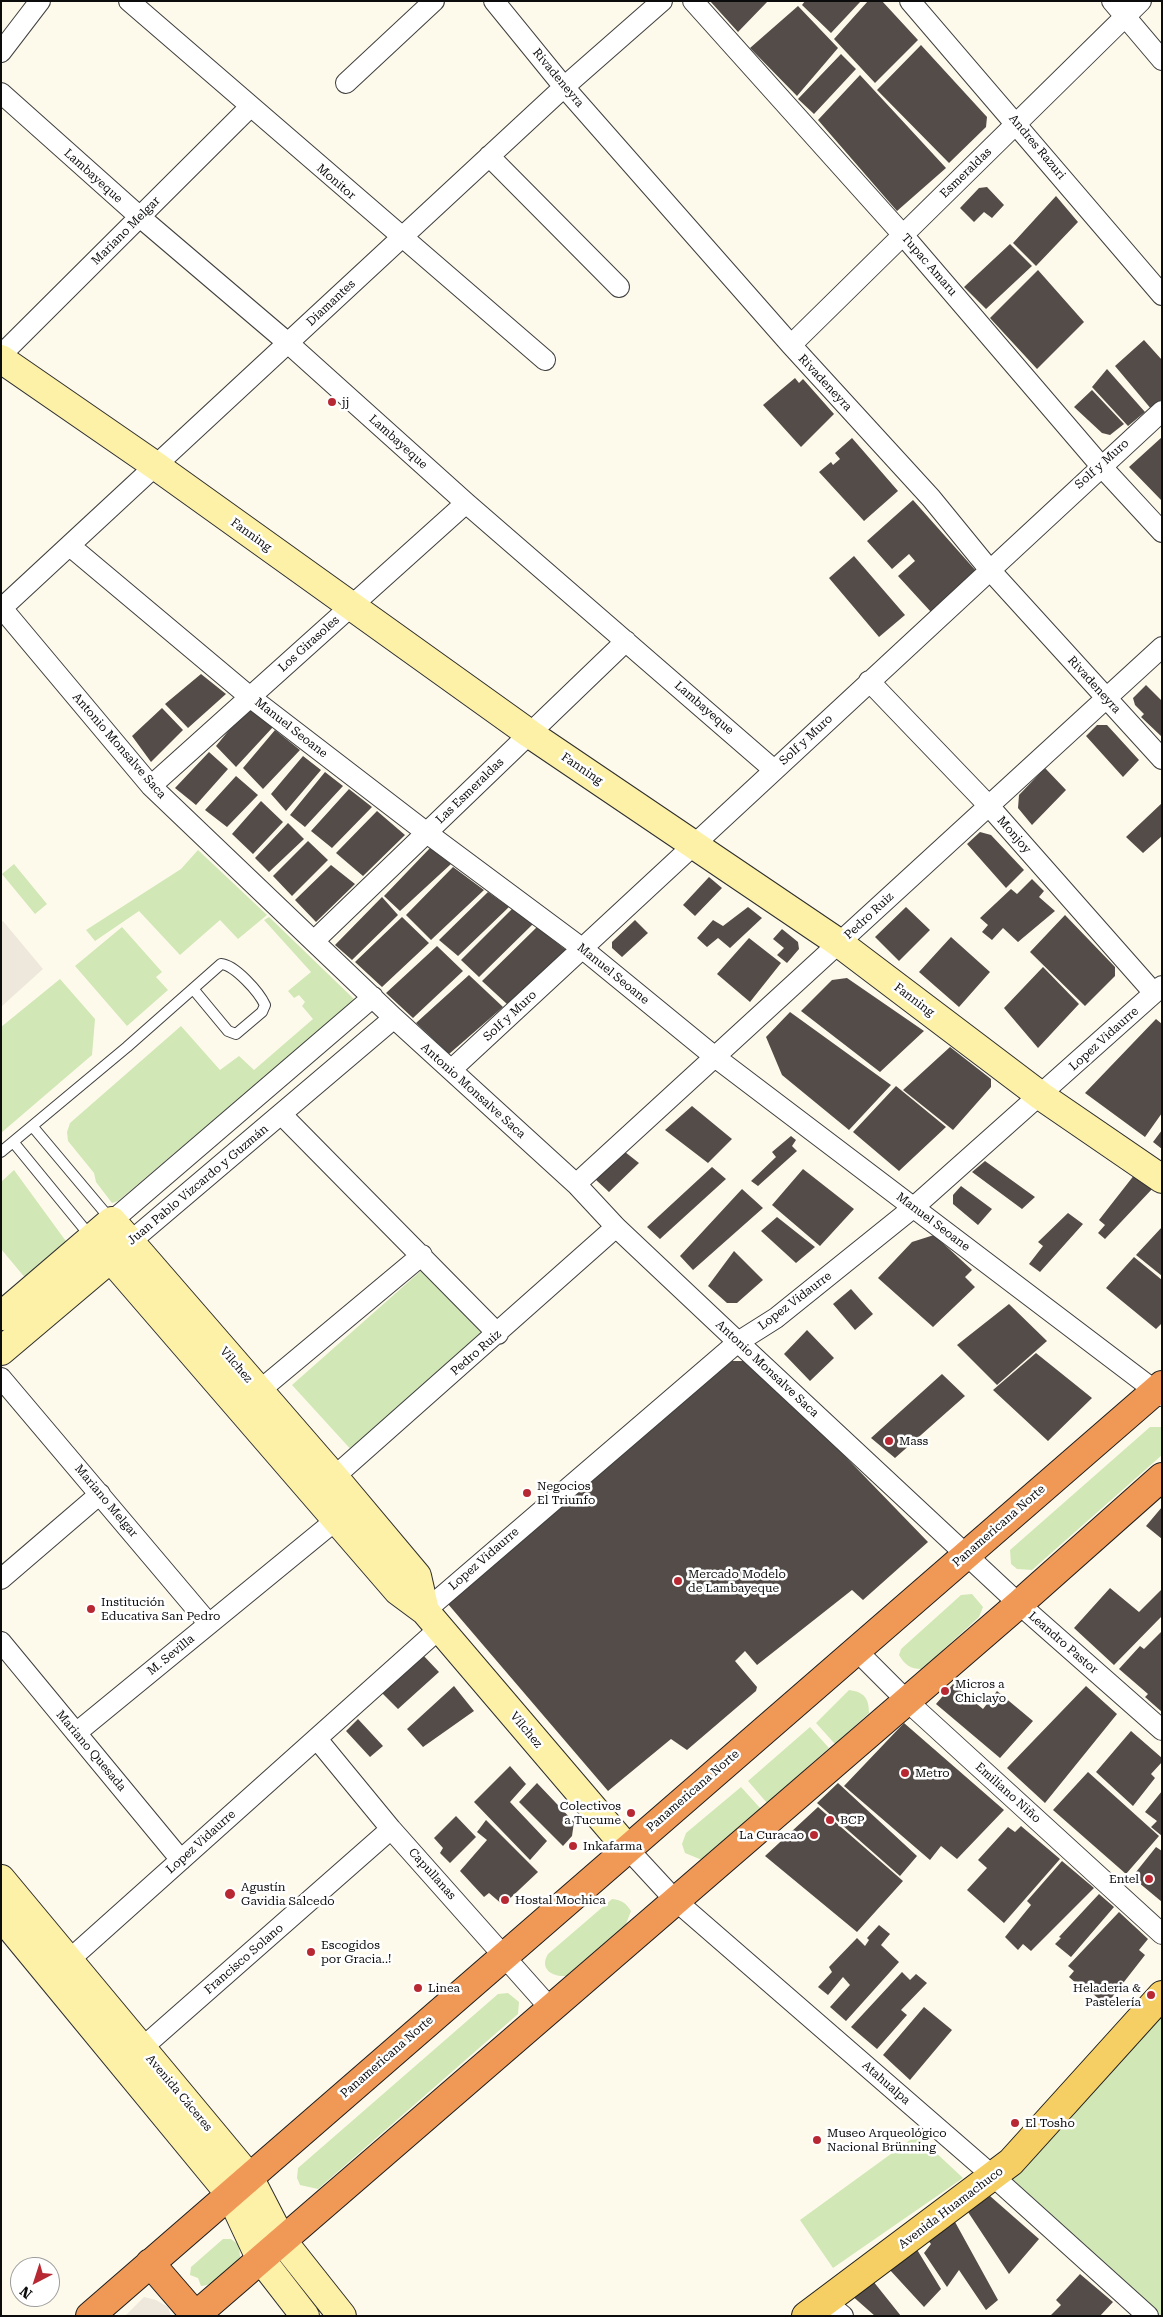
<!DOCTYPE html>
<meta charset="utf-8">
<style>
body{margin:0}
#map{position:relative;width:1163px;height:2317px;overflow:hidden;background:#fefaeb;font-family:"Roboto Serif",serif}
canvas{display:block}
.frame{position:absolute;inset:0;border:2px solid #0c0c0c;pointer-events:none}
.north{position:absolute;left:10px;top:2257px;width:50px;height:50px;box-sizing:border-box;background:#fff;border:1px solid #9e9e9e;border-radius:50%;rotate:220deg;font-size:14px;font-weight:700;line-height:20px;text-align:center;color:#0c0c0c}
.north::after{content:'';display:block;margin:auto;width:18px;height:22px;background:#b72833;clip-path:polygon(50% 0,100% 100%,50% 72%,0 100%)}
</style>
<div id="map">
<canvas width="1163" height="2317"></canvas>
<div class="frame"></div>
<div class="north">N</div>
</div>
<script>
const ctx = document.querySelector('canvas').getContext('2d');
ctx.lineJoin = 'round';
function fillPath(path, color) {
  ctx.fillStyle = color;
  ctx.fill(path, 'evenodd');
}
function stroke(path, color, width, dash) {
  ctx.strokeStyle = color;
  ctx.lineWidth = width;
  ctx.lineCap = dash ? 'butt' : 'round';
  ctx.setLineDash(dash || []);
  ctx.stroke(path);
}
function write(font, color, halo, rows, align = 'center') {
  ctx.font = font + ' "Roboto Serif",serif';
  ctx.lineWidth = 5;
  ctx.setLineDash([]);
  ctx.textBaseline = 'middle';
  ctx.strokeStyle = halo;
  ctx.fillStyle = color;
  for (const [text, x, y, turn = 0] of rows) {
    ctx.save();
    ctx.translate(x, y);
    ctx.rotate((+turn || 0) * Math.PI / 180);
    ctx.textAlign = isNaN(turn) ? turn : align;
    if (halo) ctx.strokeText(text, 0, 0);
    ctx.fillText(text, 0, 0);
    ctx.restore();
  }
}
fillPath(new Path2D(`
 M198,850L267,915L238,939L220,920L180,955L139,911L95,941L86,930L181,869Z
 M14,864L47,904L35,914L2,874Z
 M269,917L355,1000L118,1201L112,1203L96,1182L94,1173L68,1141L67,1132L70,1123L181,1026L220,1070L239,1056L254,1070L313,1019L302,1006L305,1002L299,995L294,998L288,991L311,972L264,920Z
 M122,927L162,972L156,977L168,990L127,1026L75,966Z
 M60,979L95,1019L92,1055L1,1133V1027Z
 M14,1170L68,1244L27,1280L1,1249V1182Z
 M423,1269L490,1337L355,1454L292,1385Z
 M1150,1427H1162V1455L1032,1570L1017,1569L1011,1564L1010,1550Z
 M972,1594L983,1607L979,1617L922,1669C910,1669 905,1665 899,1655L901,1649L961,1595Z
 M849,1690C864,1692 869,1698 869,1713L835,1744L816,1723Z
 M810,1727L829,1748L767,1803L748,1781Z
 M741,1787L761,1809L702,1860L685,1853L682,1844L686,1833Z
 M612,1899C622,1900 626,1903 631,1911L626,1924L566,1976C552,1977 539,1969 548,1954Z
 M508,1993L519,2002L518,2014L318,2189L300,2185L297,2178L298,2168L498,1994Z
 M1162,1995V2316H1148L994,2177Z
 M917,2135L963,2178L833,2268L800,2220Z
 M223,2239H231L239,2245L240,2257C233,2268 214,2286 201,2286L198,2278L190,2275L191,2267Z`), '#d1e7b6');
fillPath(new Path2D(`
 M3,921L43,969L1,1007V922Z
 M144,2297L156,2300L168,2307L171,2316H125Z`), '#ede8db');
fillPath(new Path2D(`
 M710,1H768L738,32Z
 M805,1H861L831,33L802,5Z
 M868,1H882L918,40L875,83L834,39Z
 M798,6L838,48L797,96L750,48Z
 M921,45L987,117L986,127L949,163L877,90Z
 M841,54L856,69L814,114L798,99Z
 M860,75L946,168L897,211L818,120Z
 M987,187L1004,205L992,218L984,212L974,222L960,208L979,188Z
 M1056,196L1078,222L1036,266L1013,243Z
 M1010,244L1032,266L986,309L964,287Z
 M1038,270L1084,322L1037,369L990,318Z
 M1144,340L1162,360V399L1152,410L1115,366Z
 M1107,369L1145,412L1128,426L1092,387Z
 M795,378L799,383L803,379L834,414L801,447L763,405Z
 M1092,390L1124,424L1110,435L1102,433L1074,407Z
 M1162,437V501L1129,467Z
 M852,438L898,491L864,521L819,472L831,462L833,465L840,459L835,453Z
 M913,500L977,572L931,612L898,576L915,561L909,554L892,569L867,541Z
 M854,556L905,615L879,637L829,578Z
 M201,674L226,694L188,728L165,704Z
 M1146,685L1162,701V737L1141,717L1144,714L1135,705L1133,698Z
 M248,707L273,727L236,767L216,746Z
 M162,708L183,730L151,762L132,736Z
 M1097,725H1107L1139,760L1123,777L1086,736Z
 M275,730L300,750L263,789L243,768Z
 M209,752L228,769L196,805L175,788Z
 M303,756L321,770L286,811L271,794Z
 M1045,768L1066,790L1032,825L1018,808L1019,795Z
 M325,772L343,786L305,827L290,815Z
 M236,776L258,795L227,827L205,810Z
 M349,789L372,807L332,848L311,831Z
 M261,801L283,822L253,854L232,834Z
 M1162,803V836L1143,853L1126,837Z
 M377,811L405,835L363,876L336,853Z
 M288,823L304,839L269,872L255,858Z
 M980,832L991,835L1024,870L1006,888L967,844Z
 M308,841L328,860L292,896L273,876Z
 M430,848L451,864L400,911L384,896Z
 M331,865L355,884L316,922L295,900Z
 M453,867L484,890L431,940L406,915Z
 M709,877L722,888L695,916L683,905Z
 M1032,879L1044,891L1039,897L1055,911L1018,942L1003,928L992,940L982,932L988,925L980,918L1011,889L1017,894Z
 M488,892L509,907L458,956L439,940Z
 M382,897L398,915L352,960L335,945Z
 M748,907L762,918L730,948L718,938L707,947L697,938L713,920L723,926Z
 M906,907L930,930L899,961L875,937Z
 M512,909L533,924L479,977L461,960Z
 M1065,915L1115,967V976L1085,1006L1030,952Z
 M402,917L429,943L382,987L355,962Z
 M635,920L648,933L622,957L612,948V942Z
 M537,927L566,950L507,1004L482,981Z
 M782,929L798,942L799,949L787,963L777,955L784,948L773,939Z
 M951,937L990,972L959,1007L919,972Z
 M749,938L781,963L750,1002L717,974Z
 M437,946L463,971L413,1018L386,993Z
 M1043,967L1079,1004L1038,1048L1004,1008Z
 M469,975L503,1007L449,1054L416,1023Z
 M847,978L924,1031L880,1072L801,1011L832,980Z
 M790,1012L891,1085L849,1130L782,1075L766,1037Z
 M1156,1019L1162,1024V1113L1145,1137L1085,1093Z
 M950,1047L991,1079V1087L953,1130L903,1090Z
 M896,1086L946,1127L899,1171L853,1132Z
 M692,1106L732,1139L708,1163L665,1130Z
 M1162,1130V1149L1153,1142Z
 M791,1136L796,1140L792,1146L797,1151L758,1186L751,1181L776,1157L772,1152Z
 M625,1152L639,1163L609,1192L595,1179Z
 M985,1161L1035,1197L1022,1209L972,1172Z
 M712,1167L726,1179L660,1239L647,1227Z
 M803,1169L854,1209L820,1246L772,1205Z
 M1135,1174L1153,1188L1105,1239L1098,1233L1105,1225L1099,1220Z
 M961,1186L992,1209L978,1225L953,1204V1195Z
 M742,1189L763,1208L693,1270L680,1256Z
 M1068,1213L1083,1224L1040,1272L1029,1264L1043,1246L1038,1242Z
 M777,1217L815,1247L796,1263L761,1231Z
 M1162,1227V1276L1136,1255Z
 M934,1235L972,1270L965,1277L975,1287L933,1327L878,1278L912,1242Z
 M734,1251L763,1280L737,1303H727L708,1286Z
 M1134,1257L1162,1280V1323L1156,1329L1106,1288Z
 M851,1289L873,1314L855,1330L833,1304Z
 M1009,1304L1047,1341L997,1385L957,1345Z
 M807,1330L834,1358L810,1381L784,1354Z
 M1036,1353L1092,1398L1048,1441L993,1390Z
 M730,1361H745L808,1418L928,1542L863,1600L852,1590L757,1665L745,1651L735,1661L757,1687L756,1691L687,1750L671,1739L608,1791L448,1604Z
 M942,1374L965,1396L895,1458L871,1438Z
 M1162,1507V1539L1146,1526Z
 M1110,1588L1139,1612L1162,1589V1616L1114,1665L1074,1628Z
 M1162,1631V1712L1145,1697L1148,1694L1119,1669L1140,1646L1144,1649Z
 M422,1654L439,1672L398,1709L381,1692Z
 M953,1684L983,1709L997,1691L1033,1721L1000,1758L936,1704Z
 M454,1686L474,1711L423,1747L407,1729Z
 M1086,1686L1117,1714L1045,1803L1007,1768Z
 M358,1719L383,1746L370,1757L346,1731Z
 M904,1723L1004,1810L957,1859L941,1846L930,1860L844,1786Z
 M1131,1731L1162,1758V1762L1151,1774L1155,1778L1133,1806L1096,1772Z
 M510,1766L526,1784L510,1802L547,1841L530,1860L474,1802Z
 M1088,1772L1159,1836L1126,1874L1053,1810Z
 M537,1783L574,1822L572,1836L563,1846L519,1802Z
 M838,1783L917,1856L900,1876L817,1803Z
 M1162,1791V1836L1151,1827L1157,1821L1145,1812Z
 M818,1807L903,1881L857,1932L765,1856Z
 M456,1816L476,1837L450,1863L440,1853L443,1848L434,1838Z
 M486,1820L538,1872L503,1905L489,1893L484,1897L460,1871L487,1840L477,1832Z
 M1021,1826L1060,1859L1004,1923L967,1890L987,1868L978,1860L1008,1827L1015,1832Z
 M1156,1847L1162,1851V1902L1132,1877Z
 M1062,1861L1094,1888L1031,1951L1023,1944L1018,1950L1005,1937L1031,1905L1027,1901Z
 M1099,1894L1114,1907L1071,1957L1055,1944L1061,1938L1059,1937Z
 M1119,1912L1148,1939L1139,1950L1145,1955L1106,2005L1079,1982L1077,1984L1069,1977L1074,1971L1068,1966Z
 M879,1925L890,1934L881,1945L899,1962L846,2021L830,2007L850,1985L843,1977L828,1995L818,1987L832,1972L829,1967L857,1938L865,1946L869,1940L867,1938Z
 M902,1972L910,1980L916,1974L927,1983L901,2010L907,2015L877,2049L851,2027Z
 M924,2007L952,2030L910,2080L883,2055Z
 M990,2196L1039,2239L1009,2274L968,2212Z
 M949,2211L998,2300L986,2310L959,2270L947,2287L924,2253L931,2244L926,2238Z
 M916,2248L941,2289L924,2307L889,2269Z
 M1080,2274L1113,2302L1100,2316H1050L1061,2305L1056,2300Z
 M869,2276L901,2316H875L850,2294Z`), '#544c48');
const lane = new Path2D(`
 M33,1127L112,1221
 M14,1143L91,1237
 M1,1152L127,1047L221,964C235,965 259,992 265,1005L262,1012L236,1034L228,1031L194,990`);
const street = new Path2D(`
 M129,1L545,360
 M494,1L564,87L791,345L931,498L989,569L1162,759
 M693,1L903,235L1101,466L1162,532
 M910,1L1162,295
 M1112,1L1162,60
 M1,52L40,1
 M346,83L434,1
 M1,93L140,217L288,343L466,503L774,770
 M489,156L619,287
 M791,345L1141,1
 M1,355L250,107
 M70,546L250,697L427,833L583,949L715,1057L1162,1396
 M1,607L151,786L394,1018L576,1184L616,1227L738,1342L1019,1604L1162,1730
 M2,608L564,87L662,1
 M869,681L989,806L1154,993
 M151,786L466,503
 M314,941L626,641
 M451,1070L1162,411
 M281,1114L498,1334
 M576,1184L1162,647
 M112,1221L373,997
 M130,1242L394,1018
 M1,1378L209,1624
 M259,1391L422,1255
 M334,1477L616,1227
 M1,1579L100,1494
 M425,1611L738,1342L776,1318L914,1207L1162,986
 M1,1642L181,1860
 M856,1650L907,1701L1162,1934
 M76,1733L336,1520
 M317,1739L391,1829L550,2008
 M627,1848L675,1900L994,2177L1148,2316
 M59,1969L440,1628
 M142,2048L391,1829
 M826,2302L843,2316`);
const secondary = new Path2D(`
 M1,359L156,466L530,734L839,943L1041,1096L1162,1179
 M93,1238L398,1591L425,1611
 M1,1316L112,1221L334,1477L417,1576L425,1611L627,1848
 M1,1351L124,1247
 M1,1879L249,2177L281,2239L342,2316
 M1,1916L230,2194L260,2258L305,2316`);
const primary = new Path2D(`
 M806,2316L1011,2162L1162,1995`);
const highway = new Path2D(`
 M150,2263L195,2315
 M90,2316L1162,1385
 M195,2316L1019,1604L1162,1477`);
stroke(lane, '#3f3f3f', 12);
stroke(street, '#3f3f3f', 22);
stroke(secondary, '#2e2e2e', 30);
stroke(primary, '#1d1d1d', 30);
stroke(highway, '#1d1d1d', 30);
stroke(lane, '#fff', 10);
stroke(street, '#fff', 20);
stroke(secondary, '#fdf1a7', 28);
stroke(primary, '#f5ce64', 28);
stroke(highway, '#f09957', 28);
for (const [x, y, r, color] of [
 [332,402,5,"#b72833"],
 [889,1441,5,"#b72833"],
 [527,1493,5,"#b72833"],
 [678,1581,5,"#b72833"],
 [91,1609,5,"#b72833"],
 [945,1691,5,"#b72833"],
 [905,1773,5,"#b72833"],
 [631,1813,5,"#b72833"],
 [830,1820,5,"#b72833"],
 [814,1835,5,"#b72833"],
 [573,1846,5,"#b72833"],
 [1149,1879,5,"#b72833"],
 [230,1894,6,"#b72833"],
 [505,1900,5,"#b72833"],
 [311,1952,5,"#b72833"],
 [418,1988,5,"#b72833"],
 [1151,1995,5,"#b72833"],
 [1015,2123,5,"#b72833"],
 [817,2140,5,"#b72833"]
]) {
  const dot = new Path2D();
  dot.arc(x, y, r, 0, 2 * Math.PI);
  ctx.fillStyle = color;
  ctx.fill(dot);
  stroke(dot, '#fff', 2);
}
write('12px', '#0c0c0c', '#fff', [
 ["Rivadeneyra",558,78,50],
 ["Andres Razuri",1037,147,50],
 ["Esmeraldas",966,173,-44],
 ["Lambayeque",93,176,42],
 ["Monitor",336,182,41],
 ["Mariano Melgar",126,231,-45],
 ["Tupac Amaru",929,265,49],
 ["Diamantes",331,303,-43],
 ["Rivadeneyra",825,383,47],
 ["Lambayeque",398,442,42],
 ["Solf y Muro",1102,464,-42],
 ["Fanning",251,535,36],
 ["Los Girasoles",309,644,-42],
 ["Rivadeneyra",1094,685,48],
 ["Lambayeque",704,708,41],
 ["Manuel Seoane",291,728,38],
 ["Solf y Muro",806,740,-43],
 ["Antonio Monsalve Saca",119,746,49],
 ["Fanning",582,769,34],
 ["Las Esmeraldas",470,791,-44],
 ["Monjoy",1014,835,49],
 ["Pedro Ruiz",869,916,-43],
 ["Manuel Seoane",613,974,39],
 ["Fanning",914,1000,37],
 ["Solf y Muro",510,1016,-43],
 ["Lopez Vidaurre",1104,1039,-42],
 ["Antonio Monsalve Saca",473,1091,42],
 ["Juan Pablo Vizcardo y Guzmán",198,1185,-40],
 ["Manuel Seoane",933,1222,37],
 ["Lopez Vidaurre",795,1301,-37],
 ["Pedro Ruiz",476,1353,-41],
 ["Vílchez",236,1365,49],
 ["Antonio Monsalve Saca",767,1369,43],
 ["Mariano Melgar",106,1501,50],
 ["Panamericana Norte",999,1526,-41],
 ["Lopez Vidaurre",484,1559,-41],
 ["Leandro Pastor",1063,1643,41],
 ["M. Sevilla",171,1655,-39],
 ["Vílchez",526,1730,50],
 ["Mariano Quesada",91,1751,50],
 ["Panamericana Norte",693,1791,-41],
 ["Emiliano Niño",1008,1793,42],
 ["Lopez Vidaurre",201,1842,-42],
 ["Capullanas",432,1874,48],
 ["Francisco Solano",244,1959,-41],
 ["Panamericana Norte",387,2057,-41],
 ["Atahualpa",886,2083,41],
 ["Avenida Cáceres",179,2093,50],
 ["Avenida Huamachuco",951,2208,-37]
]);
write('12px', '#0c0c0c', '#fff', [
 ["jj",342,402],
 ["Mass",899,1441],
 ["Negocios",537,1486],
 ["El Triunfo",537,1500],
 ["Mercado Modelo",688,1574],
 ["de Lambayeque",688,1588],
 ["Institución",101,1602],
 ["Educativa San Pedro",101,1616],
 ["Micros a",955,1684],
 ["Chiclayo",955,1698],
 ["Metro",915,1773],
 ["Colectivos",621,1806,"right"],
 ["a Tucume",621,1820,"right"],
 ["BCP",840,1820],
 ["La Curacao",804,1835,"right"],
 ["Inkafarma",583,1846],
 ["Entel",1139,1879,"right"],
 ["Agustín",241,1887],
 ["Gavidia Salcedo",241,1901],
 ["Hostal Mochica",515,1900],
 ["Escogidos",321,1945],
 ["por Gracia..!",321,1959],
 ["Linea",428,1988],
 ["Heladeria &",1141,1988,"right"],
 ["Pastelería",1141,2002,"right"],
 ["El Tosho",1025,2123],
 ["Museo Arqueológico",827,2133],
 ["Nacional Brünning",827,2147]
], 'left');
</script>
